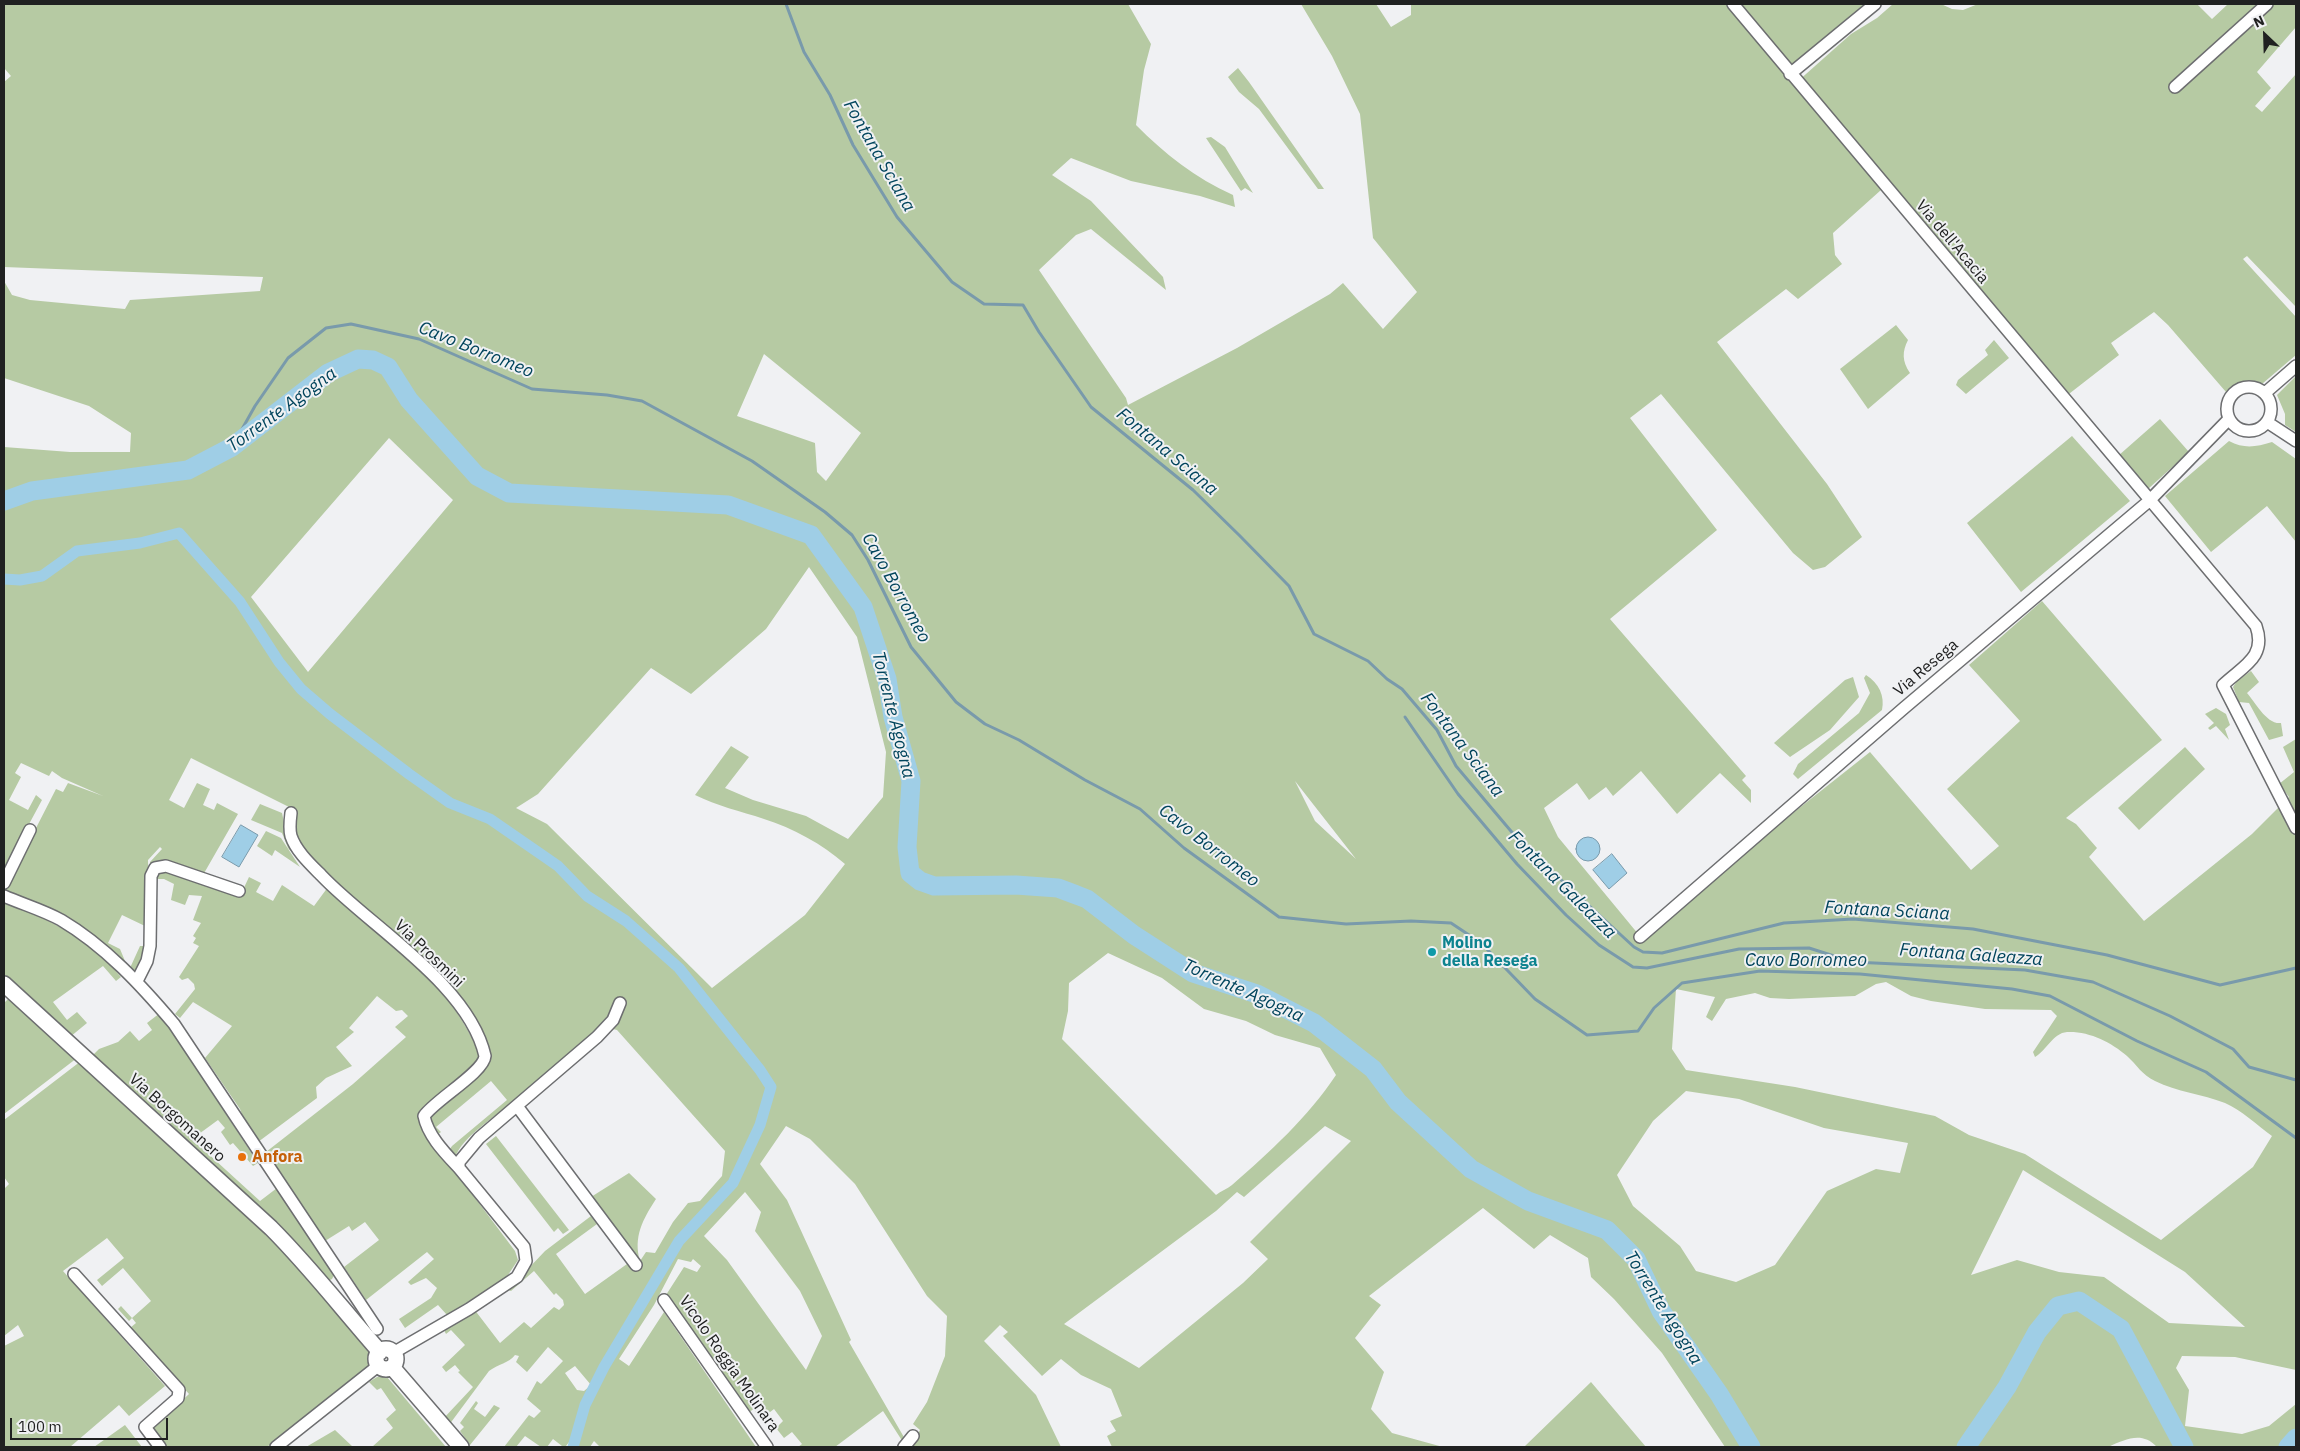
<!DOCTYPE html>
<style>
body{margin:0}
#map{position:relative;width:2300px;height:1451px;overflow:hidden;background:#f0f1f3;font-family:"IBM Plex Sans",sans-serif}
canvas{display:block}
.frame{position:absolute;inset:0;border:5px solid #202121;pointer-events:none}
.north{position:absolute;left:2240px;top:10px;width:50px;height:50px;-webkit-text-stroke:4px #f0f1f3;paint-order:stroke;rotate:336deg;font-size:14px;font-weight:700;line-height:20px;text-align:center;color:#202121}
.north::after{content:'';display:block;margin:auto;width:18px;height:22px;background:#202121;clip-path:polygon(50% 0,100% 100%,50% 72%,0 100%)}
.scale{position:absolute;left:10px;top:1418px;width:158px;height:22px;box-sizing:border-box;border:2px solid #202121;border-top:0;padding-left:6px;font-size:15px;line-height:18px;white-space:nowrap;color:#202121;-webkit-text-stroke:4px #f0f1f3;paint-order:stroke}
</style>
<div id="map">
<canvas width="2300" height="1451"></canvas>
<div class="frame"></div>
<div class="north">N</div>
<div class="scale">100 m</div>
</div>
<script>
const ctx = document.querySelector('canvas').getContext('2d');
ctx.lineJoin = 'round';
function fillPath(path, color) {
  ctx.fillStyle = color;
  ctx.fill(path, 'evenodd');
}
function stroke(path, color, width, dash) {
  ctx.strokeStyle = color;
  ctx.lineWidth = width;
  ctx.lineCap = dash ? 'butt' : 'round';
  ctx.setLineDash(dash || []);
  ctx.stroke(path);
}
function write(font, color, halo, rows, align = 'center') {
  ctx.font = font + ' "IBM Plex Sans",sans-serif';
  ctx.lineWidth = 4;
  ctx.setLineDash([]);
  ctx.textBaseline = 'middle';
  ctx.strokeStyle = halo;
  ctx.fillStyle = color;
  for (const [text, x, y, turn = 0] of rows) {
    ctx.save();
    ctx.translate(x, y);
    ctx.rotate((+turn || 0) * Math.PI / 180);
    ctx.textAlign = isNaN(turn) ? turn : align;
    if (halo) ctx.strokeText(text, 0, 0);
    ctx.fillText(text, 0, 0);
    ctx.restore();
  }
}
fillPath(new Path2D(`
 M4,4H1128L1151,44L1144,70L1136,125C1165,154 1195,178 1233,195L1235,207L1200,196L1131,181L1071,158L1052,175L1091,201L1163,277L1166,290L1091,229L1076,235L1039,270L1126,398L1128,405L1237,348L1330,294L1343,283L1383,329L1417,292L1373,238L1360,114L1332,56L1301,4H1376L1391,27L1411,15V4H1728L1881,190L1833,233L1835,255L1842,264L1798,299L1786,289L1717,342L1827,484L1862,537L1825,567L1813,570L1793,553L1661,394L1630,418L1717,530L1610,619L1746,776L1742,780L1751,790V803L1720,773L1677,814L1641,771L1613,796L1606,787L1589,800L1577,783L1544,808L1558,837L1639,935L1870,752L1971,870L1999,846L1947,789L2020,721L1969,665L2042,601L2162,740L2066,818L2076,824L2097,848L2089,857L2144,921L2252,834L2289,797L2279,784L2294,772L2283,747L2296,739V1370L2235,1357L2182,1356L2176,1368L2189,1390L2185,1426L2242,1434L2269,1426L2296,1404V1447H2157C2142,1431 2126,1439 2108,1447H1725L1662,1353L1614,1299L1591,1277L1588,1258L1550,1235L1534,1249L1483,1208L1369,1296L1381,1305L1355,1338L1384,1372L1371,1409L1392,1433L1443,1447H1112L1107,1436L1116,1431L1110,1421L1122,1416L1111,1389L1081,1375L1061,1359L1042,1376L1003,1336L1008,1332L1000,1325L984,1341L1036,1395L1061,1447H910L920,1430L913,1424L927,1402L945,1356L947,1316L927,1296L855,1184L810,1139L786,1126L760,1164L787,1200L851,1340L849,1342L905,1439H901L883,1411L835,1447H798L802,1444L792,1432L784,1438L776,1428L783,1421L774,1409L765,1416L761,1411L757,1414L754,1409L749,1412L666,1295L684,1267L697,1272L701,1266L693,1259L691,1262L678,1259L654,1305L619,1359L629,1366L664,1312L756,1447H600L594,1441L590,1447H574L587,1413L579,1410L573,1437L566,1446H562L553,1439L547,1447H541L525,1436L516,1447H504L529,1415L534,1418L541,1411L527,1399L537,1381L541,1384L563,1361L548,1347L527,1372L516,1362L519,1356L515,1355C509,1363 498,1364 489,1371L449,1425L443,1419L473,1387L458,1372L460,1371L455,1365L446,1372L442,1367L465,1345L451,1330L446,1334L443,1328L474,1309L500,1343L524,1322L531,1328L554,1307L559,1310L564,1305L563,1300L556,1293L554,1295L534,1271L511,1291L508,1290L545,1251L591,1216L597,1224L556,1254L585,1294L627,1264L632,1269L639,1268L591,1197L629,1173L656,1199C643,1219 633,1237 640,1261L646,1252L655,1253L673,1222L688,1203L700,1201L722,1176L725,1151L617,1030L609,1028L608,1018C582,1047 550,1075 519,1098C501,1112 461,1137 455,1158L448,1152L452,1146L507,1100L491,1081L436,1127L441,1132L437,1135L429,1118L433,1110L483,1068L465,1008L313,864L295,837V810L191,758L169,800L184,808L197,783L210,789L203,805L214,810L217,803L238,814L203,875L150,868V862L162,849L160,847L148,860L149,931L138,975L130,968L140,946H145V926L122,915L108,943L120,949L125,961L124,962L4,891V447L70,452H130L131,433L89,406L4,378V281L12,295L30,300L125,309L130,300L260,291L263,277L4,267V82L11,76L4,68ZM764,354L861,433L826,481L817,472L815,443L737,416ZM389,438L453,500L308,672L251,597ZM809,567L857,637L886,752L883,797L848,839L806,816L753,800L725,788L749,757L731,746L695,795C717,806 740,811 764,819C793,828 822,844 845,864L805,915L712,988L547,824L516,808L538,794L651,668L691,694L766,629ZM21,763L49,776L52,771L62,778L103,796L68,783L63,792L56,789L35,830L28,826L42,800L36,795L28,810L9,800L21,777L15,773ZM1295,781L1356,859L1315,821ZM1108,953L1162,978L1204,1009L1246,1021L1275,1035L1320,1048L1336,1075C1308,1117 1270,1152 1232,1185C1227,1189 1221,1191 1216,1195L1062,1039L1068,1011L1069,983ZM1886,982L1911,996L1931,1001L1985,1009L2051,1010L2057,1016L2033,1052L2035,1057C2046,1051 2053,1033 2067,1032C2089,1031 2111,1042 2127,1056C2137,1065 2142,1075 2155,1081C2177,1092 2202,1094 2225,1103C2241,1110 2257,1125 2272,1136L2253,1167L2161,1240L2025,1154L1969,1135L1935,1116L1795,1087L1686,1070L1672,1049L1676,989L1715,997L1706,1017L1712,1021L1726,999L1755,993L1770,998L1789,999L1855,996L1876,984ZM1686,1091L1739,1099L1824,1128L1908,1143L1900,1173L1876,1169L1827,1191L1775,1265L1736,1282L1696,1271L1680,1246L1633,1206L1617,1175L1653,1121ZM1325,1126L1351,1141L1250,1242L1268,1259L1243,1283L1139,1368L1064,1324L1216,1211L1237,1192L1244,1197ZM2023,1170L2185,1272L2245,1327L2169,1323L2104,1277L2059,1272L2017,1260L1971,1275ZM745,1192L761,1212L755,1231L800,1291L822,1336L806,1370L727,1260L704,1236ZM575,1366L591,1385L584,1391L577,1390L565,1373Z
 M1733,4H1865L1787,70Z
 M1893,4H1941L1952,9L1963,10L1978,4H2197L2212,19L2228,4H2296V27L2257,72L2271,88L2255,106L2262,112L2296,74V307L2247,256L2243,259L2296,317V355L2262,384C2247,381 2239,384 2226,392L2168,325L2154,312L2111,343L2119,355L2065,397L1797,82L1851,34L1877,18Z
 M1238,68L1249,82L1324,189H1318L1259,109L1239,92L1228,77Z
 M1211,137L1225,147L1253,193L1245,188L1241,191L1206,138Z
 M1896,325L1908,340C1902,352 1902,361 1910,373L1868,409L1840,369Z
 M1994,340L2009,358L1966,394L1956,385L1958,380L1988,355L1985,350Z
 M2296,376V432L2285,425V414L2277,395Z
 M2160,419L2189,452L2148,489L2118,456Z
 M2072,436L2130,501L2021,592L1967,523Z
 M2229,441C2244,449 2256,447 2272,442L2296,459V542L2267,506L2211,552L2165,496Z
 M2251,671L2259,682L2247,693C2255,702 2267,725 2281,723L2283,736L2269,740L2249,703L2239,702L2233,687L2237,681Z
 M1866,675C1879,683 1885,696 1882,710L1798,779L1793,774L1798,764L1859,713L1870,693L1864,678Z
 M1853,677L1859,697L1830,730L1790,757L1774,743L1845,680Z
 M2216,708L2226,714L2230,725L2225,729L2229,740L2216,726L2210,730L2208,728L2214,723L2205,714Z
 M2185,747L2205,769L2139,830L2118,808Z
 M260,804L282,813L287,836L309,867L307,870L288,848L282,833L251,820Z
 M266,831L281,838L300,867L275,850L272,856L257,846Z
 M161,870L241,894L249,877L261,883L256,892L273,901L282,885L314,906L328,887C387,937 452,984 481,1058L455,1082L424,1106L420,1119L436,1146L515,1251L518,1260L506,1278L447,1315L438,1305L405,1328L399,1319L431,1298L437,1288L426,1278L411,1285L408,1282L434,1259L427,1252L366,1300L344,1267L379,1240L365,1222L352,1231L349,1226L325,1241L266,1152L353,1084L406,1037L395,1027L408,1016L402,1010L396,1011L377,996L349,1028L354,1032L336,1047L352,1066L326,1078L316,1087L317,1098L258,1142L245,1122L240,1109L205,1058L232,1026L193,1002L180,1018L175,1014L195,989L194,984L188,978L182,980L179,977L199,946L193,943L196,938L193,936L201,923L193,920L202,896L189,895L185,905L171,900L174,884L164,879H156L157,872Z
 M4,901C53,922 86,936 121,977L116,981L103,966L53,1002L67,1020L77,1012L87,1023L70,1037L4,977Z
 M10,997L77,1058L4,1114V1003Z
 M160,1013L258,1163L253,1166L233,1143L230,1145L221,1132L225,1128L218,1120L192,1139L260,1201L277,1188L331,1266L334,1275L332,1279L328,1281L92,1056L99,1049L118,1042L130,1031L139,1041L152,1030L147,1023Z
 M81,1061L267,1229L371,1352L369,1369L267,1447H166L156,1435L153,1428L189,1394L130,1328L136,1323L132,1318L129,1321L118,1309L121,1306L132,1318L151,1301L123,1268L102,1286L97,1280L124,1258L107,1238L63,1271L165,1386L129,1416L119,1405L70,1447H4V1346L24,1336L18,1325L4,1336V1189L9,1184L4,1177V1120Z
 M496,1136L569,1230L563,1234L558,1228L554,1232L486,1144Z
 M377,1377H387L446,1447H372L393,1428L386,1419L396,1410L381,1388L377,1390L369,1382Z
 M1591,1382L1646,1447H1524Z
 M476,1401L478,1403L474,1409L485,1417L494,1405L500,1408L470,1445L460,1431L464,1427L460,1423Z
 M125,1425L142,1447H94Z
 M335,1430L353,1447H306Z`), '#b6caa3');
const water = new Path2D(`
 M241,825L258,835L239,867L222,857Z
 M1576 849a12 12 0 1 1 24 0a12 12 0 1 1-24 0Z
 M1612,854L1627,873L1609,889L1593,870Z`);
fillPath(water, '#9fcee6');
stroke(water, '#799aab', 1);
stroke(new Path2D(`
 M786,4L804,52L830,95L853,145L897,217L952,282L984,304L1023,305L1039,332L1091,407L1193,490L1240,536L1289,586L1314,634L1368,661L1387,679L1402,689L1437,730L1456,766L1521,843L1634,947L1643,952L1662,953L1784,923L1853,919L1973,929L2107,955L2220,985L2296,968
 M232,447L255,406L288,358L326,328L351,324L419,339L532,389L607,395L642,401L752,461L825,512L852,535L868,560L911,647L956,702L985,724L1019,740L1085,780L1140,809L1184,848L1279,917L1346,924L1411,921L1451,923L1481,943L1535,999L1587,1035L1638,1031L1654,1008L1682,983L1760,971L1860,974L2012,989L2050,996L2137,1041L2206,1072L2296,1138
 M1405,717L1458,794L1517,864L1566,915L1599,945L1633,967L1647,968L1739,949L1809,948L1853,962L2025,970L2093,982L2170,1016L2233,1049L2249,1067L2296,1080`), '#799aab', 3);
stroke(new Path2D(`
 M4,579L20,580L42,576L77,551L140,543L179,533L240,602L279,662L301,689L330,714L409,774L450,803L490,819L558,866L587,896L626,921L679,968L760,1070L771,1087L760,1125L733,1183L679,1241L604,1367L585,1405L573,1447`), '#9fcee6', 11);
stroke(new Path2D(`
 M4,501L32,491L188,470L232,447L328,373L358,359L373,360L388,367L409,400L477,476L509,493L728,505L811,535L863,607L887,679L893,717L911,781L907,847L910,873L920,881L934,886L1016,885L1058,888L1074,894L1087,899L1134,935L1193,973L1257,994L1314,1023L1373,1069L1398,1102L1471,1169L1528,1201L1607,1230L1636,1259L1661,1311L1719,1394L1751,1447
 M1966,1447L2007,1387L2037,1332L2058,1306L2079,1301L2121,1329L2184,1447
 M2288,1447L2296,1438`), '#9fcee6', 19);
const minor = new Path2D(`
 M1733,4L2256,626C2267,657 2243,666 2223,685L2296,828
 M1790,74L1875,4
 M2175,87L2267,4
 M2227 409a22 22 0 1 1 44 0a22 22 0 1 1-44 0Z
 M2265,393L2296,366
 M2267,422L2296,441
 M291,813C290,821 289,829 291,836C296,851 310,864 321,875C369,926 469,984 485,1056C484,1072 435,1100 424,1116C428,1136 445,1153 459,1168
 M4,883L30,830
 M4,896C22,904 43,910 61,920C105,946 141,985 174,1024L377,1329
 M1640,937L1904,708L2149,501L2229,419
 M137,981L147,961L150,946L151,876L155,868L166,866L239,891
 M517,1106L636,1265
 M74,1274L179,1390L178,1398L145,1427L160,1447
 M664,1300L767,1447
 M393,1353L469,1309L517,1277L526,1261L524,1247L459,1168V1162L479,1138L597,1037L613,1020L620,1003
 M276,1447L378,1366
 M904,1447L913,1436`);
const secondary = new Path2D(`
 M4,984L271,1228C310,1267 343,1310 380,1352
 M376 1359a10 10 0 1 1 20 0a10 10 0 1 1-20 0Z
 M392,1367L461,1447`);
stroke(minor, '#6d6e70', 14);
stroke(secondary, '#6d6e70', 18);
stroke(minor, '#fff', 11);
stroke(secondary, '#fff', 15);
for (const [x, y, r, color] of [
 [1432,952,5,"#0f9aa8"],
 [242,1157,5,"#e8710a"]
]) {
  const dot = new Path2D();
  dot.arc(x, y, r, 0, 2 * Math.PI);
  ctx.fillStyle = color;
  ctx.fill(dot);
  stroke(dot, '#f0f1f3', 2);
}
write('16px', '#202121', '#f0f1f3', [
 ["Via dell'Acacia",1952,242,50],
 ["Via Resega",1926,668,-40],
 ["Via Prosmini",429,954,44],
 ["Via Borgomanero",177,1118,42],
 ["Vicolo Roggia Molinara",729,1364,55]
]);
write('bold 16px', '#0d838f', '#f0f1f3', [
 ["Molino",1442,943],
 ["della Resega",1442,961]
], 'left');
write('bold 16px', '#c56008', '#f0f1f3', [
 ["Anfora",252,1157]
], 'left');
write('italic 18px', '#01445c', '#f0f1f3', [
 ["Fontana Sciana",879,156,60],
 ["Cavo Borromeo",476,350,22],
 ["Torrente Agogna",282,410,-36],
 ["Fontana Sciana",1167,452,40],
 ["Cavo Borromeo",896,588,61],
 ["Torrente Agogna",893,715,76],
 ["Fontana Sciana",1462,745,53],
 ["Cavo Borromeo",1209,846,38],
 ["Fontana Galeazza",1562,885,45],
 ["Fontana Sciana",1887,911,3],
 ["Fontana Galeazza",1971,955,4],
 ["Cavo Borromeo",1806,961],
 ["Torrente Agogna",1243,991,24],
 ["Torrente Agogna",1663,1308,58]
]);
</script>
